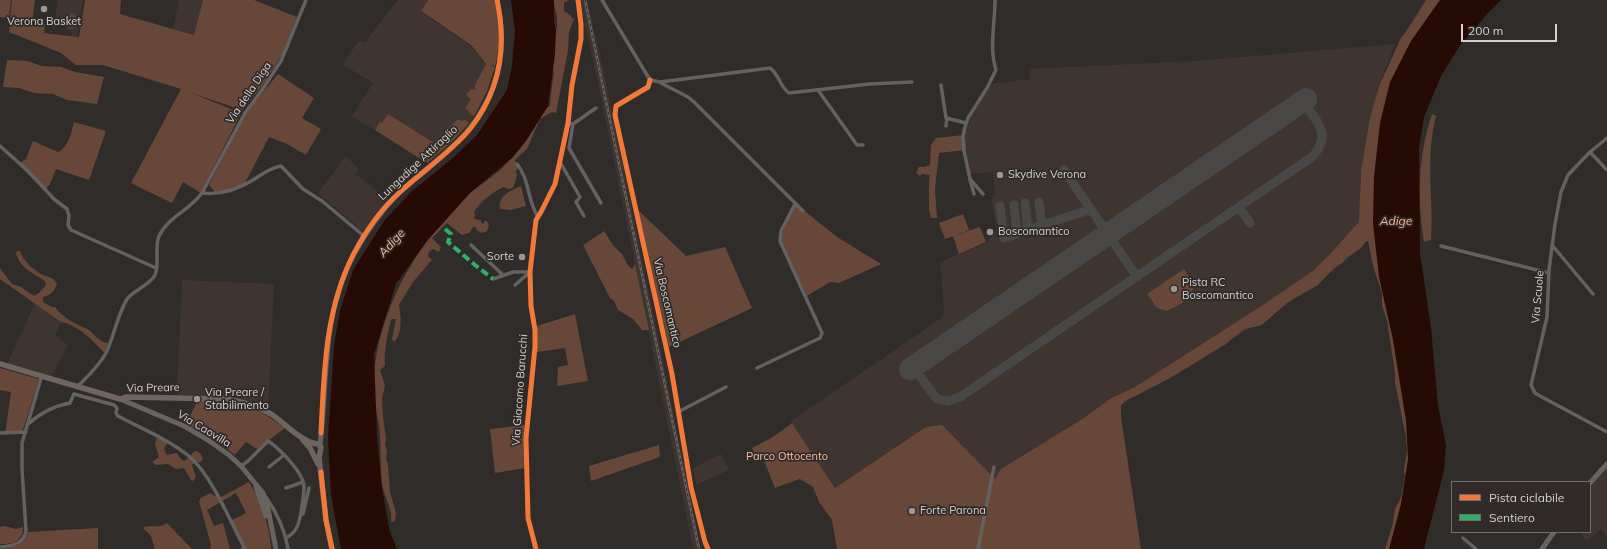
<!DOCTYPE html>
<style>
body{margin:0}
#map{position:relative;width:1607px;height:549px;overflow:hidden;background:#2f2c2a;font-family:Mulish,sans-serif}
canvas{display:block}
.legend{position:absolute;left:1451px;top:481px;width:140px;height:52px;box-sizing:border-box;background:#302b29;border:1px solid #726d6b;margin:0;padding:5px 7px;list-style:none;font-size:12px;color:#d4d1cf}
.legend li{display:flex;align-items:center;gap:8px;height:20px}
.legend b{width:20px;border:1px solid #726d6b}
.scale{position:absolute;left:1461px;top:24px;width:96px;height:18px;box-sizing:border-box;border:2px solid #d4d1cf;border-top:0;padding-left:5px;font-size:12px;line-height:14px;white-space:nowrap;color:#d4d1cf;-webkit-text-stroke:3px #302b29;paint-order:stroke}
</style>
<div id="map">
<canvas width="1607" height="549"></canvas>
<ul class="legend">
<li><b style="height:5px;background:#f17a3a"></b>Pista ciclabile</li>
<li><b style="height:5px;background:#2db169"></b>Sentiero</li>
</ul>
<div class="scale">200 m</div>
</div>
<script>
const ctx = document.querySelector('canvas').getContext('2d');
ctx.lineJoin = 'round';
function fillPath(path, color) {
  ctx.fillStyle = color;
  ctx.fill(path, 'evenodd');
}
function stroke(path, color, width, dash) {
  ctx.strokeStyle = color;
  ctx.lineWidth = width;
  ctx.lineCap = dash ? 'butt' : 'round';
  ctx.setLineDash(dash || []);
  ctx.stroke(path);
}
function write(font, color, halo, rows, align = 'center') {
  ctx.font = font + ' Mulish,sans-serif';
  ctx.lineWidth = 3.5;
  ctx.setLineDash([]);
  ctx.textBaseline = 'middle';
  ctx.strokeStyle = halo;
  ctx.fillStyle = color;
  for (const [text, x, y, turn = 0] of rows) {
    ctx.save();
    ctx.translate(x, y);
    ctx.rotate((+turn || 0) * Math.PI / 180);
    ctx.textAlign = isNaN(turn) ? turn : align;
    if (halo) ctx.strokeText(text, 0, 0);
    ctx.fillText(text, 0, 0);
    ctx.restore();
  }
}
fillPath(new Path2D(`
 M58,0H83L77,37L71,36L72,31L66,30L67,26L54,24Z
 M179,0H203L195,35L173,29Z
 M398,0H427L421,12L471,46L485,64L495,67L487,91L478,110L468,125L451,143L427,163L352,116L373,83L342,64L359,41L365,42Z
 M579,0H587L605,77L701,549H693L597,78Z
 M1395,44L1378,88L1360,178L1361,208L1365,245L1313,287L1181,372L1120,405L1008,525L836,489L791,421L940,319L943,314L944,308L940,262L986,243L998,228V222H996L993,212L992,196L995,195L993,172L970,174L965,147V134L969,121L991,84L1030,79L1029,69L1194,61Z
 M345,156L359,168L355,174L388,199L363,231L318,194Z
 M182,280L274,284L268,410L241,398L220,395H177Z
 M35,303L61,322L55,335L68,345L52,376L7,364Z
 M721,454L729,470L696,485L693,468Z
 M1607,465V538L1602,529L1586,541L1580,532H1590V487Z`), '#3e3530');
fillPath(new Path2D(`
 M0,0H11L9,18L0,17Z
 M12,0H35L32,22L10,20Z
 M85,0H121L120,14L194,35L203,0H254L297,17L282,55L262,86L242,110L191,93L241,113L201,193L183,182L172,203L131,183L181,89L103,65H76L61,53L9,32L10,21L45,24L44,33L79,37Z
 M428,0H494C500,21 502,45 495,66L490,65L495,67L487,91L474,116L470,114L468,110L465,109L471,99L466,95L471,89L474,90L476,88L474,87L486,64L471,45L421,11Z
 M553,0H569L564,3V11L570,15L571,17L574,19L569,32L568,51L556,113L552,112L540,119L527,149L515,160L518,168L516,171L517,176L513,188L508,189L504,187C492,192 481,201 474,212L475,215L474,219L481,220V223L483,224L485,221H487L489,226L487,231C480,235 478,231 474,226L469,233L462,235L447,223L432,238L441,247L439,252L433,249L429,252L428,256L432,260L430,262L413,282L399,305C401,317 403,333 394,342L392,339L396,319H392L391,320C387,336 384,350 385,366L380,370L385,386L382,398L383,416L386,439L385,445L387,451L386,459L388,464L390,492L396,513L395,522L391,521C393,510 384,496 382,484C380,470 381,450 380,436C380,427 377,418 376,409C373,394 373,379 375,364C384,300 418,245 463,199C476,187 493,178 505,165C522,149 533,129 545,109L550,106C550,102 553,76 554,74L553,70L554,37L557,27V17Z
 M1426,0H1449L1424,32L1404,410L1413,439L1393,549H1385L1392,527L1395,509L1401,497L1405,476L1404,470L1407,451L1406,437L1395,382V373L1387,321L1382,305V293L1373,266L1368,241H1366L1361,248L1346,258L1342,263L1334,268L1318,285L1288,302L1263,324L1259,326L1244,329L1226,344L1203,358L1170,378L1125,401L1121,406V417L1141,549H837L832,520L819,502L813,487L800,479L775,488L763,458H757L752,448L773,437L792,423L835,488L926,427L942,425L995,479L1001,469L1084,418L1110,399L1135,387L1266,303L1314,270L1331,253L1359,222L1361,171L1370,118L1379,86L1401,38L1409,27Z
 M7,60L27,61L42,66L61,67L75,72L104,77L97,104L67,100L53,94L34,93L19,88L3,87Z
 M278,74L314,98L302,118L321,129L306,155L287,144L269,137L245,183L232,190L215,192L209,185L245,114Z
 M388,114L434,143L458,119L461,121L465,120L469,123L451,143L427,163L375,130L380,122L382,123Z
 M1432,114L1436,116C1425,160 1434,197 1431,240L1424,242C1417,199 1418,156 1432,114Z
 M74,122L106,131L89,180L56,169L50,184L45,191L18,164L26,159L33,141L58,152C69,147 71,133 74,122Z
 M964,135L966,150L939,153L935,189L937,218H931L929,210V179L930,175L922,174L920,176L916,173L919,167H924L930,165L931,145L936,138Z
 M521,186L526,206L511,210L500,209C497,196 512,190 521,186Z
 M796,204L837,237L881,264L839,283L830,282L807,296L781,240L783,231Z
 M638,210L686,256L725,247L752,308L669,347Z
 M963,214L969,230L945,239L939,223Z
 M980,227L986,242L959,254L953,236Z
 M604,231L613,245L622,254L627,264L632,269L635,264L649,330H642L633,319L618,310L614,301L610,298L583,245Z
 M18,251H20C23,261 33,269 41,274C48,278 53,276 57,284C54,292 51,295 43,297V302L52,307H55C61,316 75,324 85,328C93,331 99,343 108,343L104,353C96,342 74,323 61,322L0,279V268L12,284L21,287L34,296L39,293L46,285L45,281C33,273 18,267 16,252Z
 M1184,269L1194,284C1191,301 1182,303 1167,311L1157,308L1147,294Z
 M575,314L588,381L557,386L558,367L568,365L565,348L537,352V326Z
 M0,368L39,379L22,433L5,434L11,392L0,390Z
 M198,400C235,401 255,405 285,428L257,449L246,442L235,455L215,440L186,424Z
 M525,425V468L495,473L490,429Z
 M158,435L166,440L167,444L164,449L167,455C184,451 173,454 184,461L186,460L195,451C200,452 202,454 203,460L198,463L197,461L192,465L196,477L193,481L191,480L184,468L176,469L168,464L156,465L152,462L159,457L155,444Z
 M659,445L660,457L591,481L589,466Z
 M249,482C261,501 270,526 271,549H240L242,546L230,521L246,513L236,493L207,510L214,526L223,523L230,549H210L211,545L199,501L201,498L210,493L219,498Z
 M167,523L192,549H155L151,536L143,528C151,524 160,529 167,523Z
 M5,526L16,529L23,527C23,542 13,544 0,544V527Z
 M98,528V549H0C12,547 24,547 28,532Z`), '#674737');
fillPath(new Path2D(`
 M511,0H554V21L556,31L555,54L548,106L526,141L513,157L471,192L426,242L396,284L374,354L377,435L382,488L390,532L397,549H341L331,495L328,438L334,345L340,311L353,270L384,221L411,192L455,156L477,135L507,90L512,66L515,31Z
 M1440,0H1501L1487,14L1459,47L1441,76L1424,117L1419,148L1420,253L1431,328L1438,406L1446,445L1444,470L1424,549H1389L1401,504L1408,459L1406,421L1393,340L1379,277L1373,223L1374,177L1380,123L1390,82L1411,41Z`), '#260b04');
stroke(new Path2D(`
 M71,24L72,18
 M1064,170L1137,277
 M1039,202L1042,225
 M1025,203L1028,230
 M1014,205L1017,234
 M1000,206L1004,238L1091,209
 M1239,207L1250,223
 M913,367L937,399L948,401L960,397L1312,157C1333,135 1317,121 1303,102`), '#4a4846', 9);
stroke(new Path2D(`
 M910,369L1306,99`), '#4a4846', 22);
stroke(new Path2D(`
 M602,0L650,80L660,82L770,68C779,74 780,87 789,93L870,84L912,82
 M650,80L648,87L616,106L615,115L672,374L691,487L705,542L708,549
 M661,83L688,97L694,102L803,211
 M941,85L946,118L966,123
 M818,90L857,145H863
 M568,123L573,124L569,148L601,203
 M573,124L596,108
 M946,126L947,118
 M1607,138L1590,152L1568,175L1561,192L1555,224L1549,270L1547,317L1531,385L1535,393L1540,396L1607,432
 M0,146L28,171L54,199L67,209L69,216L68,225L71,230L156,268
 M1590,152L1607,170
 M560,162L580,197L576,202L584,216
 M517,164C530,180 527,200 538,217
 M970,180L974,194
 M202,193C221,195 237,190 253,180C263,174 269,168 281,166L303,189L322,201L364,236
 M983,194L970,179L964,151L963,136L965,127L968,118L987,88L996,70C989,49 995,22 995,0
 M471,245L503,275
 M1552,245L1593,294
 M1441,246L1549,273
 M493,279L513,272H530
 M515,285L530,272
 M757,368L820,338L822,333L780,241L781,231L795,204
 M78,386C88,376 99,366 106,353C114,336 117,316 127,299C134,290 150,285 155,275C160,263 154,248 159,236C168,217 190,210 202,193L245,113L262,90L281,61L306,0
 M678,412L726,387
 M27,425C40,413 53,406 70,403L74,394L114,405L117,408L116,413L118,416C142,429 168,439 190,457C212,476 231,523 245,549
 M0,433L26,432
 M241,466L248,461L268,441C279,448 304,473 304,487C304,495 302,504 301,512C299,524 297,532 286,538
 M269,467L284,455
 M286,488L303,482
 M266,497C277,513 285,530 288,549
 M303,514L309,488
 M1463,538L1476,549
 M0,547C12,546 24,544 26,531L22,469V443L42,375
 M536,549L528,518L526,438L535,347V330L531,306L530,272L536,220L541,212L555,184L568,123L572,85L581,39V24L578,0
 M978,549L994,467`), '#646261', 3.5);
stroke(new Path2D(`
 M120,399L184,426L208,440L229,455L241,466L263,493L267,504L276,549
 M320,445C328,378 321,316 354,254C366,232 381,211 399,193C421,171 450,153 470,128C500,90 507,47 497,0
 M1590,483L1607,464
 M256,487L266,516
 M1542,549L1554,532`), '#696360', 5);
stroke(new Path2D(`
 M0,364L120,399L126,397L226,399C242,401 257,406 271,414C284,422 302,443 318,444L321,447L319,458L326,520L332,549
 M303,440L310,448L318,464`), '#6e6560', 5.5);
const rail = new Path2D(`
 M585,0L699,549`);
stroke(rail, '#656361', 2.5);
stroke(rail, '#302b29', 1, [3]);
stroke(new Path2D(`
 M445,229L451,234L448,242L475,265L493,279`), '#2db169', 4, [8, 4]);
stroke(new Path2D(`
 M650,80L648,87L616,106L615,115L672,374L691,487L705,542L708,549
 M321,433C324,371 325,311 353,255C365,232 381,209 400,192C423,171 450,153 470,129C500,91 507,46 497,0
 M321,472L326,520L332,549
 M536,549L528,518L526,438L535,347V330L531,306L530,272L536,220L541,212L555,184L568,123L572,85L581,39V24L578,0`), '#f17a3a', 5);
for (const [x, y, r, color] of [
 [44,9,4,"#9a9795"],
 [1000,175,4,"#9a9795"],
 [990,232,4,"#9a9795"],
 [522,257,4,"#9a9795"],
 [1174,289,4,"#9a9795"],
 [197,399,4,"#9a9795"],
 [912,511,4,"#9a9795"]
]) {
  const dot = new Path2D();
  dot.arc(x, y, r, 0, 2 * Math.PI);
  ctx.fillStyle = color;
  ctx.fill(dot);
  stroke(dot, '#302b29', 1.5);
}
write('11px', '#d4d1cf', '#302b29', [
 ["Verona Basket",44,22,"center"],
 ["Skydive Verona",1008,175],
 ["Boscomantico",998,232],
 ["Sorte",514,257,"right"],
 ["Pista RC",1182,283],
 ["Boscomantico",1182,296],
 ["Via Preare /",205,393],
 ["Stabilimento",205,406],
 ["Forte Parona",920,511]
], 'left');
write('11px', '#d4d1cf', '#302b29', [
 ["Via della Diga",249,93,-56],
 ["Lungadige Attiraglio",418,163,-43],
 ["Via Scuole",1538,297,-85],
 ["Via Boscomantico",667,303,77],
 ["Via Preare",153,388,-1],
 ["Via Giacomo Barucchi",520,390,-86],
 ["Via Caovilla",204,429,31]
]);
write('11px', '#f6bfa5', '#302b29', [
 ["Parco Ottocento",787,457]
]);
write('italic 12px', '#fdb592', '#302b29', [
 ["Adige",1396,221],
 ["Adige",392,243,-48]
]);
</script>
